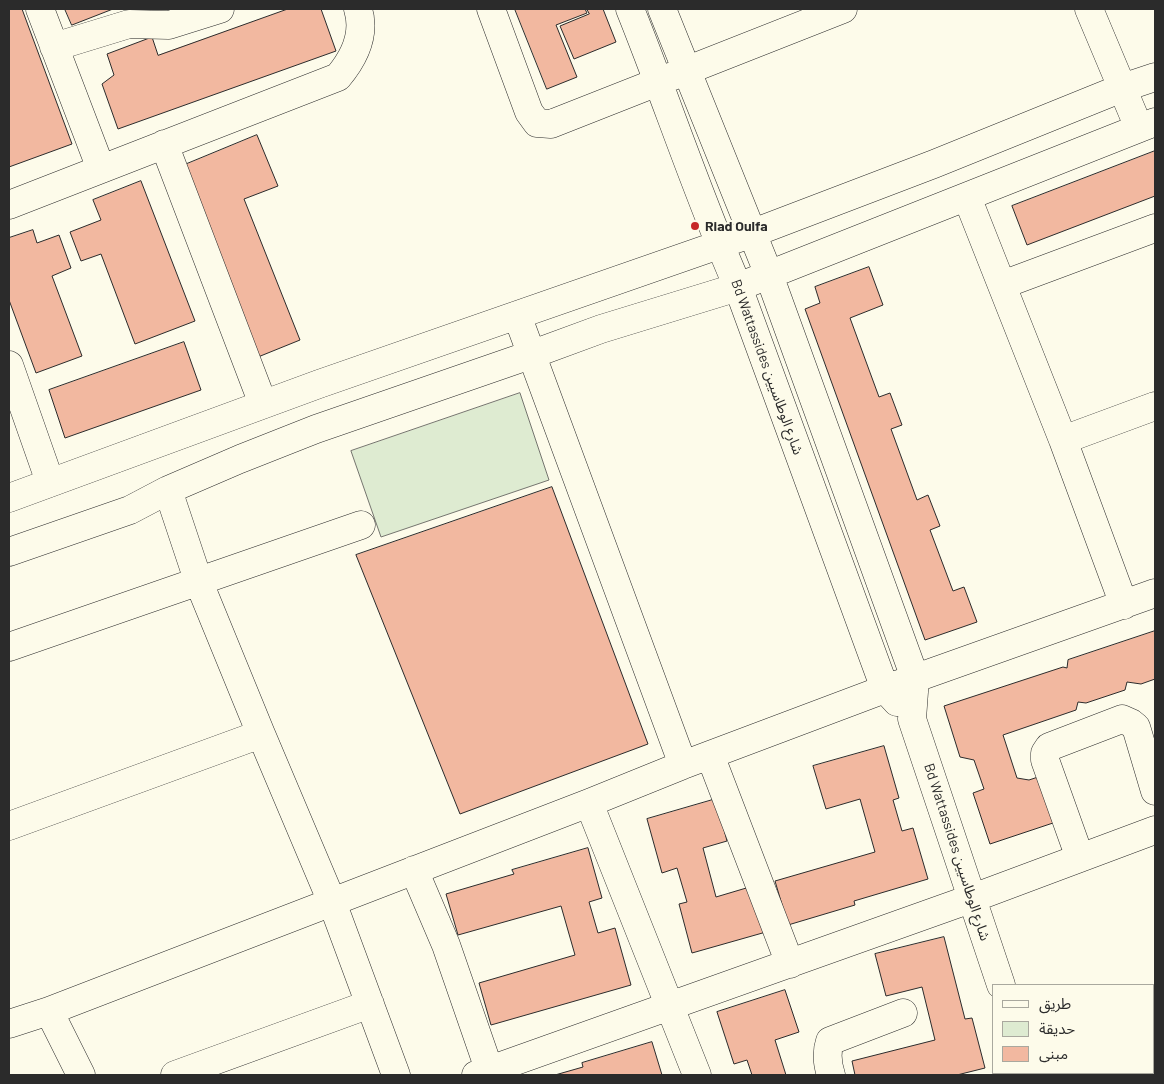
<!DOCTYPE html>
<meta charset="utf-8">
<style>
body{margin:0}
#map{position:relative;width:1164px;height:1084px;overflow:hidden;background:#fdfbea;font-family:Barlow,"Noto Sans Arabic",sans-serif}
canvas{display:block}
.frame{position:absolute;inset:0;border:10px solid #2b2b2b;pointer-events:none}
.legend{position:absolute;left:992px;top:984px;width:162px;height:90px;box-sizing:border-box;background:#fdfbea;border:1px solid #a9a89e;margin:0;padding:6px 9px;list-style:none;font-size:15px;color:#2b2b2b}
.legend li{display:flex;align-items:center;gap:10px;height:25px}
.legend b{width:25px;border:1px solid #a9a89e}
</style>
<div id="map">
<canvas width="1164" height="1084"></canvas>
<div class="frame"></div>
<ul class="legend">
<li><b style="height:6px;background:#fdfbea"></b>طريق</li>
<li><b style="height:14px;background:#deebd1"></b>حديقة</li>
<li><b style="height:14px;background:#f2b8a0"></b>مبنى</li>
</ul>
</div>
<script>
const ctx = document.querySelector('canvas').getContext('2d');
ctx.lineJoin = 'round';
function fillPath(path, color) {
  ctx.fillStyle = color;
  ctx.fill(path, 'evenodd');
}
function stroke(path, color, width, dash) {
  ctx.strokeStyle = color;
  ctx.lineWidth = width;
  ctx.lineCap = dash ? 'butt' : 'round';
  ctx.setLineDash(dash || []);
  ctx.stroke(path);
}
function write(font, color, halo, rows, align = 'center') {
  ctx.font = font + ' Barlow,"Noto Sans Arabic",sans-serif';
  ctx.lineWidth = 4;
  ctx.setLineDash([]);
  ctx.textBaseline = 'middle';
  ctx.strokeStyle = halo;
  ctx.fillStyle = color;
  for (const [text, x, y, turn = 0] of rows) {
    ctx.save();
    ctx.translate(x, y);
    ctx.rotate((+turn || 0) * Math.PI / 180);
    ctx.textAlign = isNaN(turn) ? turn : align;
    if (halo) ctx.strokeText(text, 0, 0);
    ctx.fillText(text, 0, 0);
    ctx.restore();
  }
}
const green = new Path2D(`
 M520,393L549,480L381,537L351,451Z`);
fillPath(green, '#deebd1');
stroke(green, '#74746e', 1);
const building = new Path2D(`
 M9,9H22L72,144L9,167Z
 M65,9H113L72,25Z
 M288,9H321L336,51L118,129L102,84L114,75L107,54L152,37L158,55Z
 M515,9H585L587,13L556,25L577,77L547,89Z
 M587,9H603L616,42L574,59L560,26L589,14Z
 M257,135L278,186L244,199L300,340L258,357L182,166Z
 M1155,151V196L1027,245L1012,206Z
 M141,181L195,321L135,344L101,254L81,261L70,232L101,220L93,200Z
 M33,230L37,243L59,235L71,268L52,276L82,356L36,373L9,300V238Z
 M869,267L883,305L850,318L879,397L890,393L902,425L891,429L917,500L928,495L940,526L930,530L953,591L964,587L977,622L925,640L805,309L820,303L815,287Z
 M184,342L201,390L65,438L49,390Z
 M552,487L648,744L460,814L356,555Z
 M1155,631V679L1141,684L1127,682L1125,690L1086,703L1078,702L1076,710L1003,735L1017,778L1029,780L1047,774L1062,820L990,844L973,793L984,789L974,760L960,757L944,706L1063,667L1067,668L1068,660Z
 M884,746L899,798L893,800L902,831L913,828L928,879L854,901L855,905L788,925L775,881L875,852L860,799L826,809L813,766Z
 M716,799L727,841L703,848L716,897L753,886L766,932L692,953L679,904L687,902L677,868L662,873L647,819Z
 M588,848L602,898L589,902L598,933L615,928L631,985L491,1025L479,983L575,955L561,906L458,935L446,894L514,874L512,870Z
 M944,937L965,1019L972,1018L985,1068L957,1075H855L852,1061L935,1040L922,987L886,996L875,954Z
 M785,990L799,1032L775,1040L786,1075H752L747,1060L734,1064L717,1012Z
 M652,1042L662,1075H555L583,1067L582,1063Z`);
fillPath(building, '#f2b8a0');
stroke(building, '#2b2b2b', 1);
const minor = new Path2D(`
 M40,9L101,169
 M491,9L529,112L537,123L551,124L843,9
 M630,9C667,101 698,196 738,287L885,689L897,702
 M662,9L769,275L915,678L912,719L1001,985
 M1089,9L1139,128
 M54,47L129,24L169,25L220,9
 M164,144L263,404
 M967,197L1063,440L1124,605
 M9,205L338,77C354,58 366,35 358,9
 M1002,285L1155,228
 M517,315L683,765
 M9,365L50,482
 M1063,440L1155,406
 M168,490L198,580L261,734
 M9,498L319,384L753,233L934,164L1122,88L1155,77
 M9,552L130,510L168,490L240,459L316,429L533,354L601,329L738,287L1155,122
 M9,647L361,525
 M710,755L790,964
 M589,803L697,1075
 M9,826L261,734L332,902L49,1011L9,1024
 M1080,858L1045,760V753L1049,747L1122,719L1131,723L1136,727L1155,791
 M414,870L446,945L491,1075
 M49,1011L81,1075
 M1029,1073L1030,1075
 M175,1075L370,1004
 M396,1075L332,902L589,803L683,765L885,689L1155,593
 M476,1075L973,898L1155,830
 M831,1075C827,1063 826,1053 830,1041L903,1013`);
stroke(minor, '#2b2b2b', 29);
stroke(minor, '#fdfbea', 28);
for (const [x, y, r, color] of [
 [695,226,5,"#c62828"]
]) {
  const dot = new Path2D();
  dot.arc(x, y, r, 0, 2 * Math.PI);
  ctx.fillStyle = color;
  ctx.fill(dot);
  stroke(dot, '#fdfbea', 2);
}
write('bold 14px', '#2b2b2b', '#fdfbea', [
 ["Riad Oulfa",705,226]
], 'left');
write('14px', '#2b2b2b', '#fdfbea', [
 ["Bd Wattassides شارع الوطاسيين",767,367,70],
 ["Bd Wattassides شارع الوطاسيين",957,852,72]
]);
</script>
